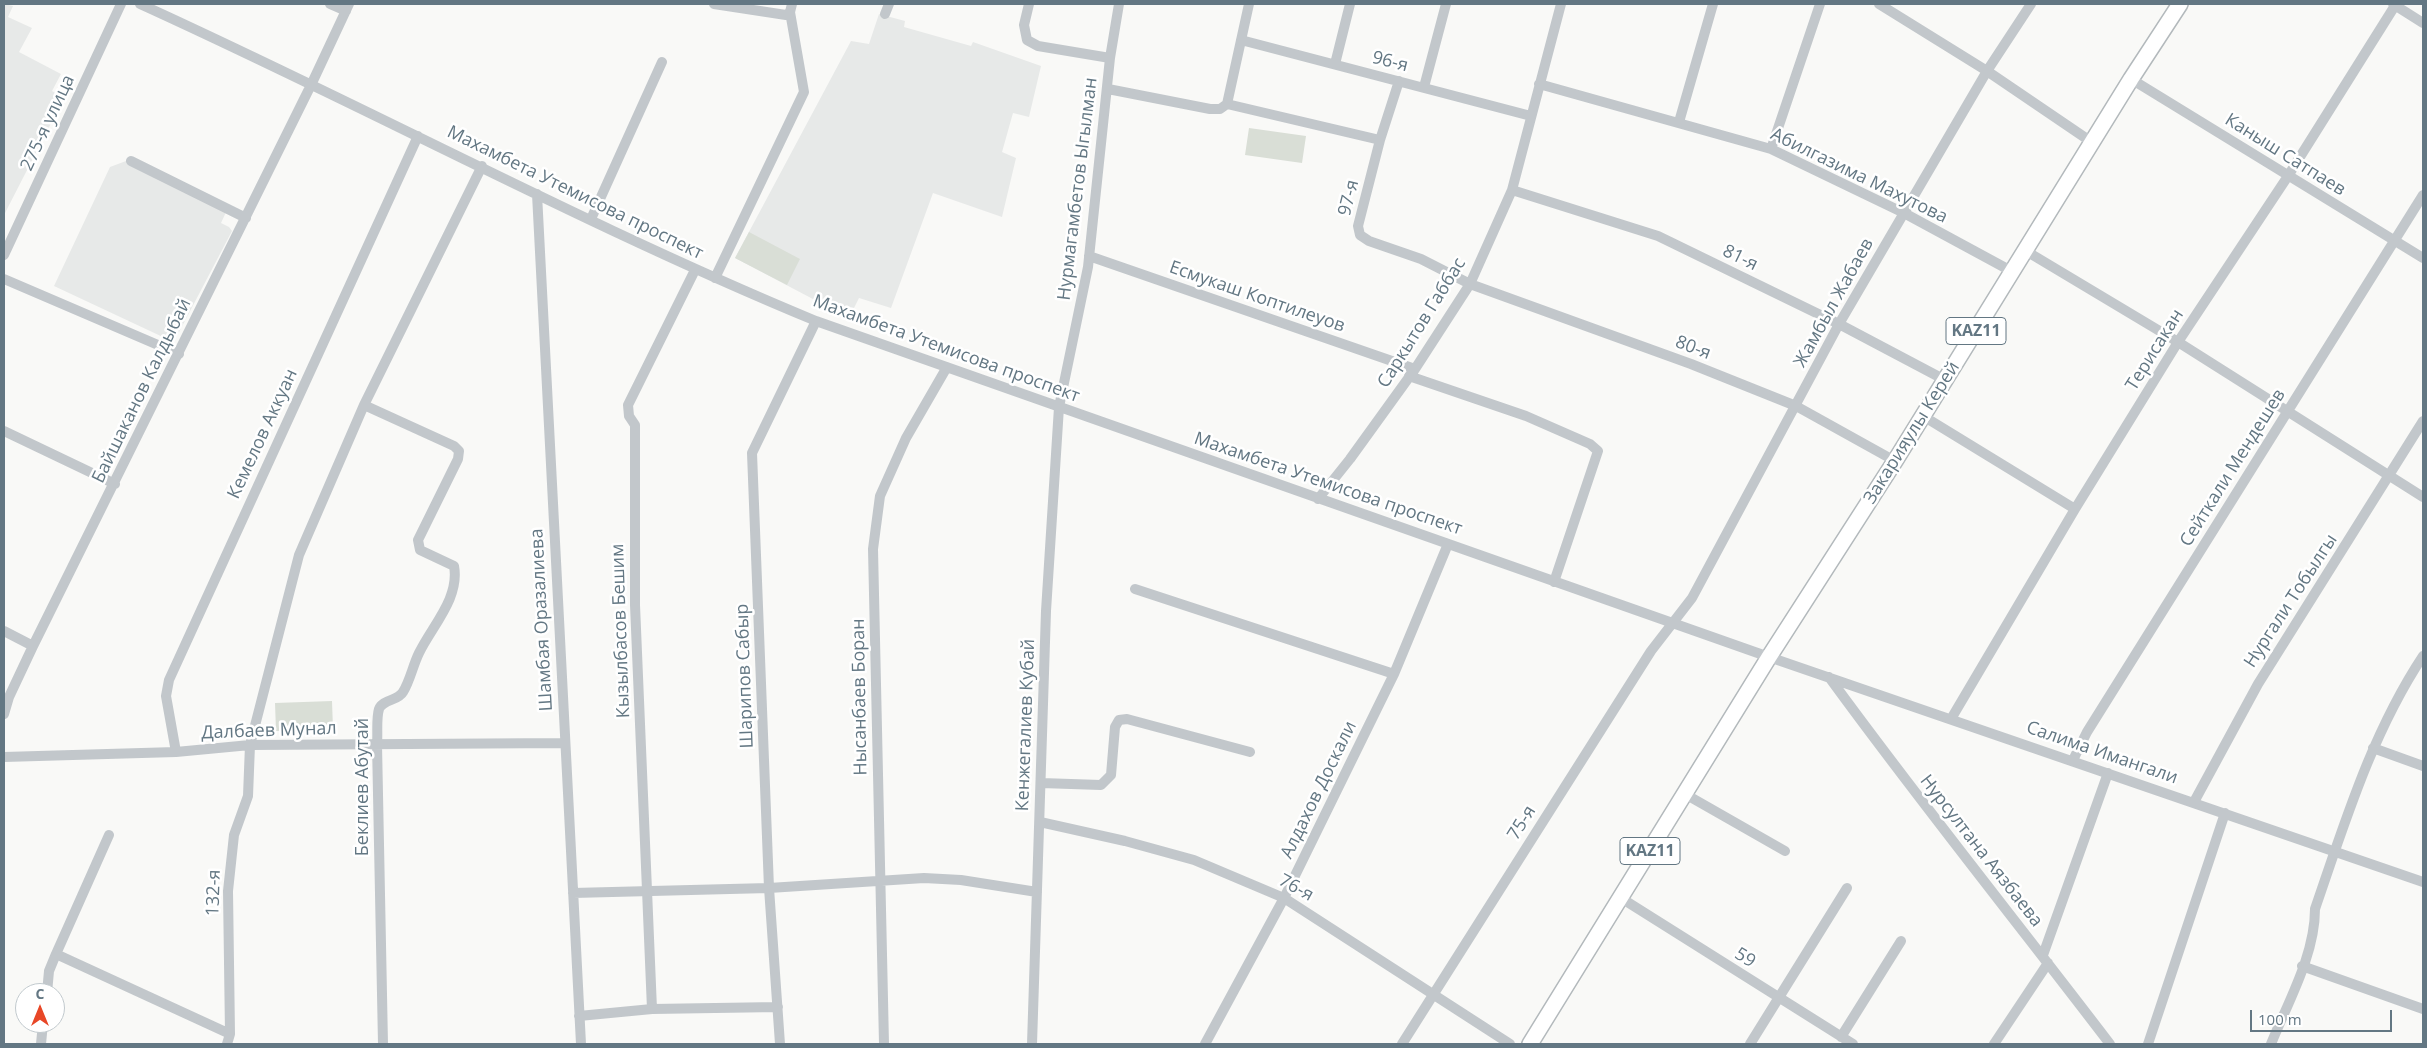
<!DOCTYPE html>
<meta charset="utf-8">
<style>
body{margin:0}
#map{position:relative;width:2427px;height:1048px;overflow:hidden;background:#f9f9f7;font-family:"Open Sans",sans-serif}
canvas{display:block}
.frame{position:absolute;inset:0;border:5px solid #637783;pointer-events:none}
.north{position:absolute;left:15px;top:983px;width:50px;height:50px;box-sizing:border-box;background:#fff;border:1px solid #c1c9cd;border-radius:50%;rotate:0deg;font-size:14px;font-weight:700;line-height:20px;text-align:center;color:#637783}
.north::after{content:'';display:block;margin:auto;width:18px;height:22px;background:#e84727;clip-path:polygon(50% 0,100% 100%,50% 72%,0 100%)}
.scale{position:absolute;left:2250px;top:1010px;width:142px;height:22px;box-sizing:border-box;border:2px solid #637783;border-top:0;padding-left:6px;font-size:15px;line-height:18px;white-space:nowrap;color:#637783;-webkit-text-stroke:4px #fff;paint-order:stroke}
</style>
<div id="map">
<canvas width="2427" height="1048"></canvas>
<div class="frame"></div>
<div class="north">С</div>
<div class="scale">100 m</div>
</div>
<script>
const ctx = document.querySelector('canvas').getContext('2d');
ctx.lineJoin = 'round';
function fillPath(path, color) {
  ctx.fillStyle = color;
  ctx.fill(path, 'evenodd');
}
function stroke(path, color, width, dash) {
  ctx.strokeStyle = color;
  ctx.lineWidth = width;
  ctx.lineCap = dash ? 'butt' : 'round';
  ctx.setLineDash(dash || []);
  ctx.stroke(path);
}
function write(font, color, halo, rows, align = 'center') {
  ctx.font = font + ' "Open Sans",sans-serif';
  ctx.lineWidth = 5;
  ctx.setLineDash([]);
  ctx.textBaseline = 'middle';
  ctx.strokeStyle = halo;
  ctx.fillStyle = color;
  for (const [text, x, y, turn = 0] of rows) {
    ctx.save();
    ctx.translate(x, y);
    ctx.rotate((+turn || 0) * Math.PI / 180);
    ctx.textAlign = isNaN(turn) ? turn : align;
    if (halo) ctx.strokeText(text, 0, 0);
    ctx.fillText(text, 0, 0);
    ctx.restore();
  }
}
fillPath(new Path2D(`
 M4,4L13,6L8,17L32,28L19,52L61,74L52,91L64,98L4,215Z
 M879,14L905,21L904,27L971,46L973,42L1041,66L1029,117L1013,113L1002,152L1016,158L1002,217L933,193L891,308L859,298L849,318L735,258L851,41L869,44Z
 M126,161L227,210L221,223L229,227L232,231L177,336L165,338L54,286L110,167Z`), '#e7e9e8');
fillPath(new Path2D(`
 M1249,128L1306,136L1302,163L1245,155Z
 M749,232L800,259L787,285L735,258Z
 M332,701L333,729L276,731L275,703Z`), '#d9ded6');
const highway = new Path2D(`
 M1530,1044L1769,657L1895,461L2131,79L2180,4`);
stroke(highway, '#b3b9bc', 18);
stroke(new Path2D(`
 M140,4C367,107 586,226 816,321L1769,657L2423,882
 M330,4L346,11
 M714,4L786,15L790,12
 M1029,4L1024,25L1027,40L1038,46L1110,58
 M1879,4L1987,71L2093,143
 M2393,4L2423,23
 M885,14L889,4
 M1241,40L1531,116
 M1335,64L1350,4
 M2131,79L2423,258
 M1399,81L1380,140L1358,226L1360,235L1369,241L1421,259L1470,284L1691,364L1796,406L1895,461
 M1539,84L1771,149L1904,213L2013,272
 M1424,87L1446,4
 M1108,89L1210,109H1220L1227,104L1249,4
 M1227,104L1380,140
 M1679,122L1713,4
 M1771,149L1820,4
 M131,161L246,218
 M1512,190L1658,236L1839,324L1945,380
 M537,194L581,1044
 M591,219L662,62
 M2026,251L2178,342L2423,497
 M4,255L121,4
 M1089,256L1415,369
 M715,278L804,92L790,12L792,4
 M4,279L179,354
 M1409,376L1526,416L1590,444L1598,451L1554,582
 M364,405L454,446L459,451L458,459L418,540L420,550L454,566C460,598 432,626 419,653C413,665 410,681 403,692C398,701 383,699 379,709C376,719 378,734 377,744L383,1044
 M1923,416L2075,509
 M4,431L115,484
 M1318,499L1350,459L1415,369L1470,284L1512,190L1561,4
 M1135,589L1394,674
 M4,631L33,646
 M1829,677C1920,802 2017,922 2110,1044
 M4,714L9,697L33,646L312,83L349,4
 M1951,719L2075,509L2178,342L2288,176L2396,4
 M2373,748L2423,766
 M176,752L166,696L169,680L418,136
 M4,757L176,752L250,745L565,743
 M2073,760L2087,732L2423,195
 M1041,783L1101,785L1111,775L1115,727L1119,720L1127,719L1250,752
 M1685,794L1785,851
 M2194,802L2258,684L2423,421
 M1040,822L1125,841L1194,860L1284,898L1510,1044
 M573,893L769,888L924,878L961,880L1037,892
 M1621,898L1853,1044
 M56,954L230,1034
 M2043,955L2108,773
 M2302,966L2423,1009
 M47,993L49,971L56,954L109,835
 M652,1009L635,605V425L629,416L628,405L695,270
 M579,1016L652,1009L778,1007
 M1841,1037L1901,941
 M41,1044L43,1023
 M227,1044L230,1034L228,891L234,835L248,796L250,745L299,555L364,405L482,166
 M780,1044L769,888L752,453L816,321
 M884,1044L873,549L880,496L906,438L947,367
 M1032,1044L1046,611L1059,407L1088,267L1110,58L1119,4
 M1205,1044L1284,898L1394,674L1448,544
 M1402,1044L1651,651L1692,598L1839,324L1987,71L2031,4
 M1750,1044L1847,888
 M1994,1044L2048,963
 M2148,1044L2225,813
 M2271,1044C2288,1002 2315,955 2315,909C2345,822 2372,733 2423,656`), '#c2c7cb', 10);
stroke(highway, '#fff', 15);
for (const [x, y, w] of [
 [1976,331,60],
 [1650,851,60]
]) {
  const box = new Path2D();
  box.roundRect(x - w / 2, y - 13.5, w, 27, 4);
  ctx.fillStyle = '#fff';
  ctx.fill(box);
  stroke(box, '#637783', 1);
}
write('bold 16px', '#637783', null, [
 ["KAZ11",1976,331],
 ["KAZ11",1650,851]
]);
write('18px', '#637783', '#fff', [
 ["96-я",1390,62,14],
 ["275-я улица",48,123,-65],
 ["Каныш Сатпаев",2285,155,32],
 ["Абилгазима Махутова",1859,176,26],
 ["Нурмагамбетов Ыгылман",1078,189,-83],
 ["Махамбета Утемисова проспект",575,193,26],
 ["97-я",1349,198,-76],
 ["81-я",1740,258,26],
 ["Есмукаш Коптилеуов",1257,297,19],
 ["Жамбыл Жабаев",1834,303,-61],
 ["Саркытов Габбас",1422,323,-58],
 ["80-я",1693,348,21],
 ["Махамбета Утемисова проспект",946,349,20],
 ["Терисакан",2155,350,-58],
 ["Байшаканов Калдыбай",142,391,-64],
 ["Закарияулы Керей",1912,433,-58],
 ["Кемелов Аккуан",263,434,-65],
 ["Сейткали Мендешев",2233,468,-58],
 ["Махамбета Утемисова проспект",1328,484,19],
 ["Нургали Тобылгы",2291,601,-57],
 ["Шамбая Оразалиева",542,620,-93],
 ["Кызылбасов Бешим",621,631,-92],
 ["Шарипов Сабыр",745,676,-92],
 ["Нысанбаев Боран",860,697,-91],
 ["Кенжегалиев Кубай",1026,725,-88],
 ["Далбаев Мунал",269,731,-2],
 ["Салима Имангали",2102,753,19],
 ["Беклиев Абутай",363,787,-90],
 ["Алдахов Доскали",1319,790,-64],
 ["75-я",1522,823,-58],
 ["Нурсултана Аязбаева",1981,851,52],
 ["76-я",1296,888,29],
 ["132-я",214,893,-88],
 ["59",1745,958,31]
]);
</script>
